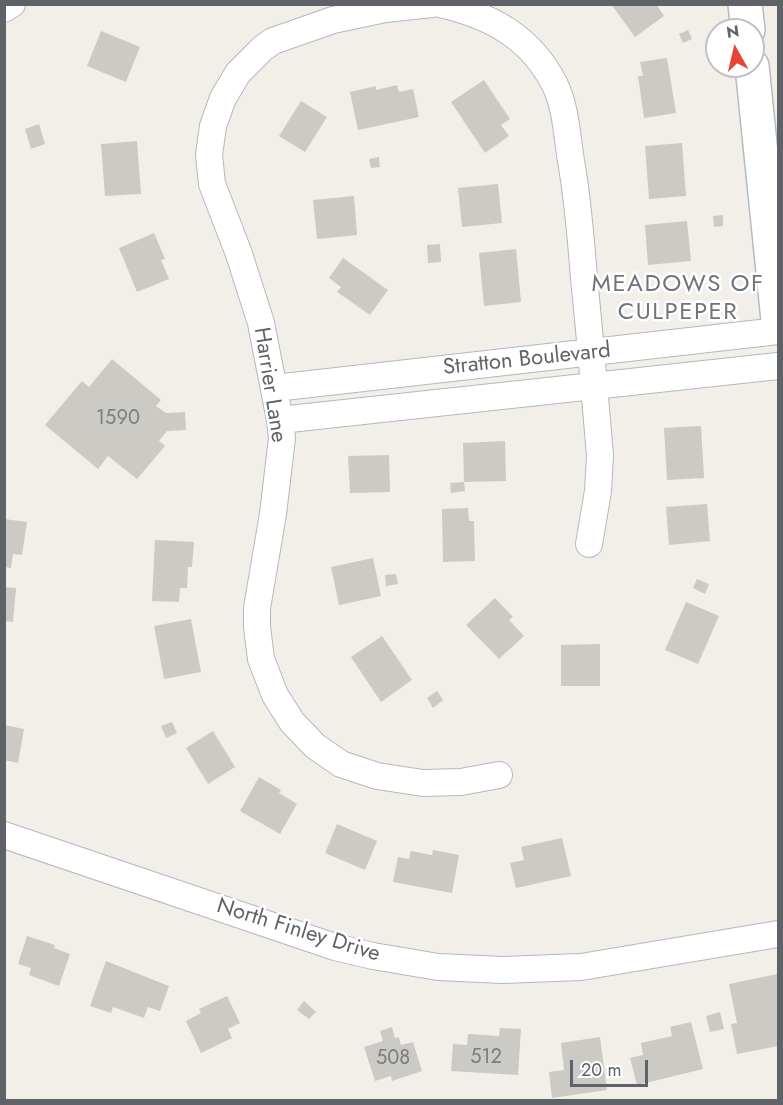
<!DOCTYPE html>
<style>
body{margin:0}
#map{position:relative;width:783px;height:1105px;overflow:hidden;background:#f1efe8;font-family:Jost,sans-serif}
canvas{display:block}
.frame{position:absolute;inset:0;border:6px solid #5f6368;pointer-events:none}
.north{position:absolute;left:705px;top:18px;width:60px;height:60px;box-sizing:border-box;background:#fff;border:2px solid #bfc1c3;border-radius:50%;rotate:352deg;font-size:16px;font-weight:700;line-height:24px;text-align:center;color:#5f6368}
.north::after{content:'';display:block;margin:auto;width:21px;height:27px;background:#ea4335;clip-path:polygon(50% 0,100% 100%,50% 72%,0 100%)}
.scale{position:absolute;left:570px;top:1060px;width:78px;height:27px;box-sizing:border-box;border:3px solid #5f6368;border-top:0;padding-left:8px;font-size:18px;line-height:21px;white-space:nowrap;color:#5f6368;-webkit-text-stroke:4px #fff;paint-order:stroke}
</style>
<div id="map">
<canvas width="783" height="1105"></canvas>
<div class="frame"></div>
<div class="north">N</div>
<div class="scale">20 m</div>
</div>
<script>
const ctx = document.querySelector('canvas').getContext('2d');
ctx.lineJoin = 'round';
function fillPath(path, color) {
  ctx.fillStyle = color;
  ctx.fill(path, 'evenodd');
}
function stroke(path, color, width, dash) {
  ctx.strokeStyle = color;
  ctx.lineWidth = width;
  ctx.lineCap = dash ? 'butt' : 'round';
  ctx.setLineDash(dash || []);
  ctx.stroke(path);
}
function write(font, color, halo, rows, align = 'center') {
  ctx.font = font + ' Jost,sans-serif';
  ctx.lineWidth = 5;
  ctx.setLineDash([]);
  ctx.textBaseline = 'middle';
  ctx.strokeStyle = halo;
  ctx.fillStyle = color;
  for (const [text, x, y, turn = 0] of rows) {
    ctx.save();
    ctx.translate(x, y);
    ctx.rotate((+turn || 0) * Math.PI / 180);
    ctx.textAlign = isNaN(turn) ? turn : align;
    if (halo) ctx.strokeText(text, 0, 0);
    ctx.fillText(text, 0, 0);
    ctx.restore();
  }
}
fillPath(new Path2D(`
 M611,4H656L664,16L635,37Z
 M688,30L692,39L683,43L679,34Z
 M101,31L140,47L126,82L87,66Z
 M667,58L676,113L644,118L638,76H643L640,62Z
 M484,80L510,119L501,125L509,136L485,153L451,102Z
 M397,85L399,92L413,89L419,117L358,130L350,92L376,86V90Z
 M301,101L327,117L305,152L279,136Z
 M39,124L45,144L31,149L25,129Z
 M137,141L141,194L105,196L101,144Z
 M682,143L686,196L649,199L645,146Z
 M379,157L380,167L371,168L369,159Z
 M498,184L502,223L462,227L458,188Z
 M354,196L357,235L317,239L313,200Z
 M723,215V226L714,227L713,216Z
 M687,221L691,261L648,265L645,225Z
 M154,233L165,259L161,260L169,279L137,292L119,248Z
 M440,244L441,262L428,263L427,245Z
 M516,249L521,302L484,306L479,253Z
 M343,258L388,290L370,315L337,292L341,287L329,278Z
 M112,359L161,400L156,406L166,413L185,412L186,430L167,431L159,441L165,446L137,479L108,456L98,469L45,425L82,381L89,387Z
 M701,426L704,478L667,480L664,428Z
 M505,441L506,481L464,482L465,491L451,493L450,483L464,482L463,443Z
 M389,455L390,492L350,493L348,456Z
 M707,504L710,541L669,545L666,507Z
 M468,508L469,521H474L475,561L443,562L442,509Z
 M4,519L27,522L22,555L13,554L11,568L4,567Z
 M155,540L194,542L192,567H188L187,588H180L179,602L152,601Z
 M373,558L381,596L339,605L331,567Z
 M396,574L398,584L386,586L385,575Z
 M697,579L709,584L705,594L693,588Z
 M4,587L16,588L13,622L4,621Z
 M495,598L513,617L509,620L524,636L499,659L466,625Z
 M686,602L719,616L698,664L665,650Z
 M191,619L201,672L164,679L154,626Z
 M382,636L412,680L381,702L351,657Z
 M600,644V686H561V645Z
 M437,691L443,700L433,708L427,698Z
 M172,722L177,733L166,738L161,726Z
 M4,725L24,729L18,763L4,760Z
 M213,731L235,767L208,784L186,748Z
 M259,777L281,790L279,793L297,804L280,834L240,811Z
 M337,824L377,841L365,870L325,853Z
 M562,838L571,876L516,888L510,863L524,860L521,847Z
 M433,850L459,855L452,893L393,882L398,857L409,859L411,851L432,855Z
 M27,936L55,945L54,948L70,954L59,986L29,975L31,968L18,964Z
 M106,961L169,986L160,1011L148,1007L144,1018L113,1007L111,1013L90,1006Z
 M777,974L778,1046L737,1054L731,1024L737,1023L729,984Z
 M227,996L240,1023L228,1029L232,1038L201,1053L186,1021L201,1013L199,1009Z
 M304,1001L316,1012L309,1019L297,1010Z
 M720,1012L724,1029L710,1032L706,1016Z
 M691,1022L703,1069L637,1085L630,1058L643,1055L641,1043L672,1036L670,1027Z
 M392,1027L395,1038L399,1037L401,1045L413,1042L422,1071L392,1081L391,1076L375,1081L364,1047L383,1041L380,1031Z
 M500,1028L521,1029L518,1075L451,1071L453,1044L467,1045L468,1034L499,1036Z
 M600,1037L607,1090L552,1098L549,1072L564,1070L561,1043Z`), '#cccac5');
const street = new Path2D(`
 M432,4L385,9L333,20L273,41L263,48L238,73L223,98L213,126L209,155L212,184L239,254L261,323L280,420L282,438L273,514L257,608V627L261,659L275,695L292,722L315,746L341,764L377,776L423,783L461,782L499,775
 M440,4C490,15 531,37 555,85C566,108 567,136 571,161C578,200 581,239 584,278C590,337 595,396 600,456L598,491L589,544
 M4,9L12,4
 M275,388L778,331
 M280,420L778,366
 M4,835L335,947L373,956L438,967L503,970L581,967L778,934`);
const secondary = new Path2D(`
 M745,4L748,30
 M752,66L778,320`);
stroke(street, '#b5b8bc', 28);
stroke(secondary, '#b6babf', 36);
stroke(street, '#fff', 26);
stroke(secondary, '#fff', 33);
write('20px', '#7a7d7f', null, [
 ["1590",118,419],
 ["512",486,1058],
 ["508",393,1059]
]);
write('22px', '#5f6368', '#fff', [
 ["Stratton Boulevard",527,360,-6],
 ["Harrier Lane",269,385,81],
 ["North Finley Drive",298,931,17]
]);
ctx.letterSpacing = '1.5px';
write('24px', '#70757a', '#fff', [
 ["MEADOWS OF",678,285],
 ["CULPEPER",678,313]
]);
ctx.letterSpacing = '0px';
</script>
